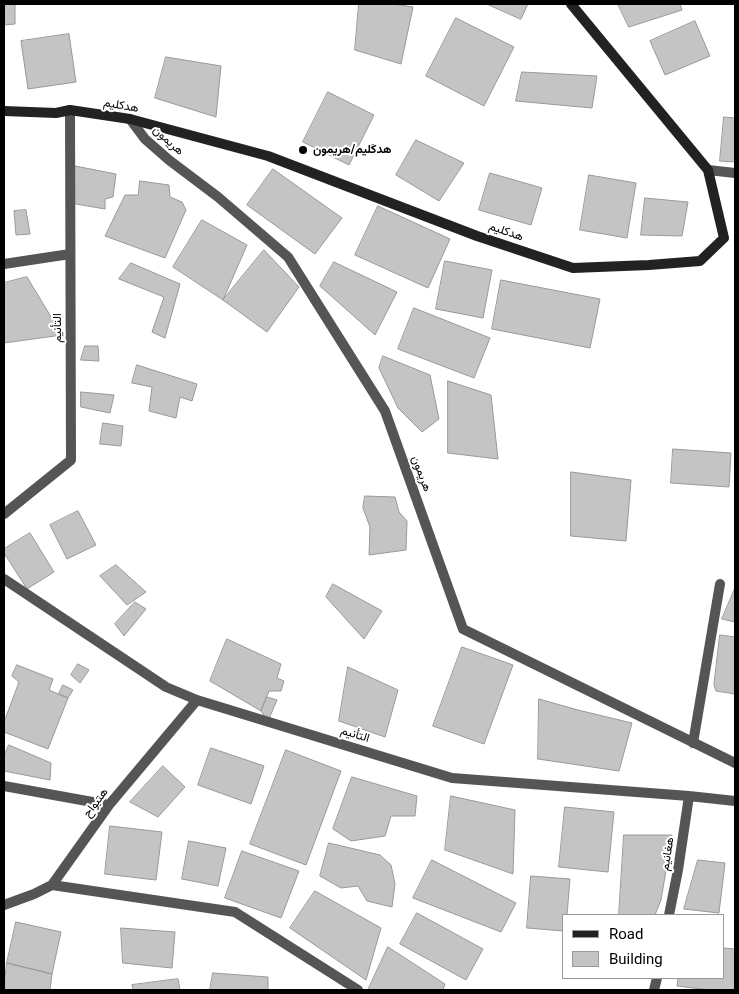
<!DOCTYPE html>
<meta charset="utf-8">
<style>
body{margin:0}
#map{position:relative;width:739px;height:994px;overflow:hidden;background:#fff;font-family:Roboto,sans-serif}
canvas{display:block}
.frame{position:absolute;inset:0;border:5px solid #000;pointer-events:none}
.legend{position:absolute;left:562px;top:914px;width:162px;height:65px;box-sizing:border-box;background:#fff;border:1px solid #999;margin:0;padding:6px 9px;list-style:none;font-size:15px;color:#000}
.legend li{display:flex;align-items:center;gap:10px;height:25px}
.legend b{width:25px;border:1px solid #999}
</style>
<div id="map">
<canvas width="739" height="994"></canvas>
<div class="frame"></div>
<ul class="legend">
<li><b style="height:6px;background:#222"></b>Road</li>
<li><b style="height:14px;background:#c4c4c4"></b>Building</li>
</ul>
</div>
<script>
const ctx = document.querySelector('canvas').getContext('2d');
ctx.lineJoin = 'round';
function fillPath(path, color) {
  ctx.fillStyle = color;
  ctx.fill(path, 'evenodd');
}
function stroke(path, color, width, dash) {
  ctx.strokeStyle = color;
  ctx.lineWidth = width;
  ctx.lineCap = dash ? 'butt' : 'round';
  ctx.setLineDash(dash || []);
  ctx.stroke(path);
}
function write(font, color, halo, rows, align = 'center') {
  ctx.font = font + ' Roboto,Vazirmatn,sans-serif';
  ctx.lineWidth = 4;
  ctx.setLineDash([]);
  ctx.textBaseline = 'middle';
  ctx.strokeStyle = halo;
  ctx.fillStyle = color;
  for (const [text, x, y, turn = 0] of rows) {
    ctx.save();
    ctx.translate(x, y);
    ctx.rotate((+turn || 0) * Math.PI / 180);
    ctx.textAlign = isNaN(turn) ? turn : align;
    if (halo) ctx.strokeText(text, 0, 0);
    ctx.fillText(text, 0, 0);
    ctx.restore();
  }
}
const building = new Path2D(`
 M4,4H15V24L4,25Z
 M359,4H393L413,7L401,64L355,50Z
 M487,4H528L521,19Z
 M618,4H680L682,10L629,27Z
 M456,18L514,47L484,106L426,76Z
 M695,21L710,56L665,75L650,41Z
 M69,34L76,82L28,89L21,41Z
 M166,57L221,66L216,117L155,98Z
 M522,72L597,76L592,108L516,101Z
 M328,92L374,115L349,165L303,142Z
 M724,117L735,118V162L720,161Z
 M416,140L464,163L439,201L396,175Z
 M70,165L116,174L113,197L105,199V209L70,203Z
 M273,169L342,218L315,254L247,205Z
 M490,173L542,188L531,225L479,210Z
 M589,175L636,183L627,238L580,230Z
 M140,181L169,185L170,197L182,202L186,210L165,258L105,236L125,195H138Z
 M645,198L688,202L682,236L641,235Z
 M378,206L450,239L428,288L355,255Z
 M26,210L30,234L16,235L14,211Z
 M202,220L247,245L223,300L173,267Z
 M264,250L299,287L267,332L223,300Z
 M445,261L492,270L483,318L436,309Z
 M334,262L397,292L375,335L320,286Z
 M131,263L180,284L165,338L152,332L164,297L119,279Z
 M27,277L62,335L4,343V283Z
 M501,280L600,299L590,348L492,329Z
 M414,308L490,338L474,378L398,349Z
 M85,346H98L99,361L81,360Z
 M383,356L430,375L439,419L422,432L398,408L379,368Z
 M137,365L197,384L192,401L180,397L176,418L149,411L152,387L132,383Z
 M448,381L491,395L498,459L448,453Z
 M81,392L114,395L110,413L81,407Z
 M103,423L123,426L121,446L100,444Z
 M673,449L731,453L729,487L671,483Z
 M571,472L631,480L626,541L571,536Z
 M365,496L395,497L399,512L407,521L406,550L369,555L370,527L363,508Z
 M78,511L96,545L67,559L50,525Z
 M30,533L54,572L27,589L4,553V549Z
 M116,565L146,592L127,605L100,576Z
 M333,584L382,611L364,639L326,597Z
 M735,588V622L722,619Z
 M135,602L146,609L124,636L115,624Z
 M720,635L735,637V694L716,691L714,685Z
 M227,639L281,664L277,678L284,681L281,691H269L261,711L210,681Z
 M462,647L513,665L484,744L433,726Z
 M78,664L89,670L80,683L71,675Z
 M17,665L53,679L49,690L68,698L48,749L4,732V722L19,682L12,676Z
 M348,667L398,690L385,737L339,721Z
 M63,685L73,690L68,698L59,694Z
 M267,697L277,700L268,721L261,711Z
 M539,699L578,710L632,723L619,771L538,759Z
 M9,745L51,763L50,780L4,771V756Z
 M211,748L264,766L251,804L198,785Z
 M286,750L341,771L306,865L250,844Z
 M163,766L185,787L158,817L130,802Z
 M352,777L417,796L415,816H391L385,836L351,841L333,829Z
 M451,796L515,810L513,874L445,850Z
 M565,807L614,812L608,872L559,867Z
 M110,826L162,832L156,880L105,874Z
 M624,835H672L661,900L655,915H619Z
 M189,841L226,848L218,886L182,879Z
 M329,843L380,855L391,865L395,884L392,907L367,901L358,886L341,888L320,876Z
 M242,851L299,871L281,918L225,898Z
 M432,860L516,903L501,932L413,898Z
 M698,860L725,863L719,913L684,909Z
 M531,876L570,879L567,915H563V931L527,928Z
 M315,891L381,928L366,980L290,928Z
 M417,913L483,949L466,980L400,944Z
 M16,922L61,932L52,974L7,963Z
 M121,928L175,932L172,968L123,963Z
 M388,947L445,984L443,990H368Z
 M723,948L735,949V990H710L677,986L678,978H723Z
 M7,963L52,974L50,990H4Z
 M213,973L268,977V990H210Z
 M178,979L180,990H133L132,985Z`);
fillPath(building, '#c4c4c4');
stroke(building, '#999', 1);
stroke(new Path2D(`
 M130,119L145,139L169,160L218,197L288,257L385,411L463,629L735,763
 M708,170L735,173
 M4,264L70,254
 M4,514L71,460L70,110
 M4,579L166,687L197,700L452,778L689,796L735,801
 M693,743L720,584
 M4,786L109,805
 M52,885L235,912L358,990
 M4,905L34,894L52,885L109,805L197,700
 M669,915L678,870L689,796
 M654,990L657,978`), '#555', 10);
stroke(new Path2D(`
 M4,111L56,113L70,110L130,119L268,156L477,236L573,268L649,265L700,261L724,238L708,170L571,4`), '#222', 10);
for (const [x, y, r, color] of [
 [303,150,5,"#000"]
]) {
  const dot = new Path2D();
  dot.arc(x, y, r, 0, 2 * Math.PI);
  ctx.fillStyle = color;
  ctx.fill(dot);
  stroke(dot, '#fff', 2);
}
write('12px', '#000', '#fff', [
 ["هدكليم",121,106,10],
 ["هريمون",168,141,42],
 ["هدكليم",506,232,19],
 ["التأنيم",58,328,-90],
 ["هريمون",421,474,70],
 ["التأنيم",355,735,17],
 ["هتبواح",96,803,-53],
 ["هغانيم",668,854,-81]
]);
write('bold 12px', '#000', '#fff', [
 ["هدكَليم/هريمون",313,150]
], 'left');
</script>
